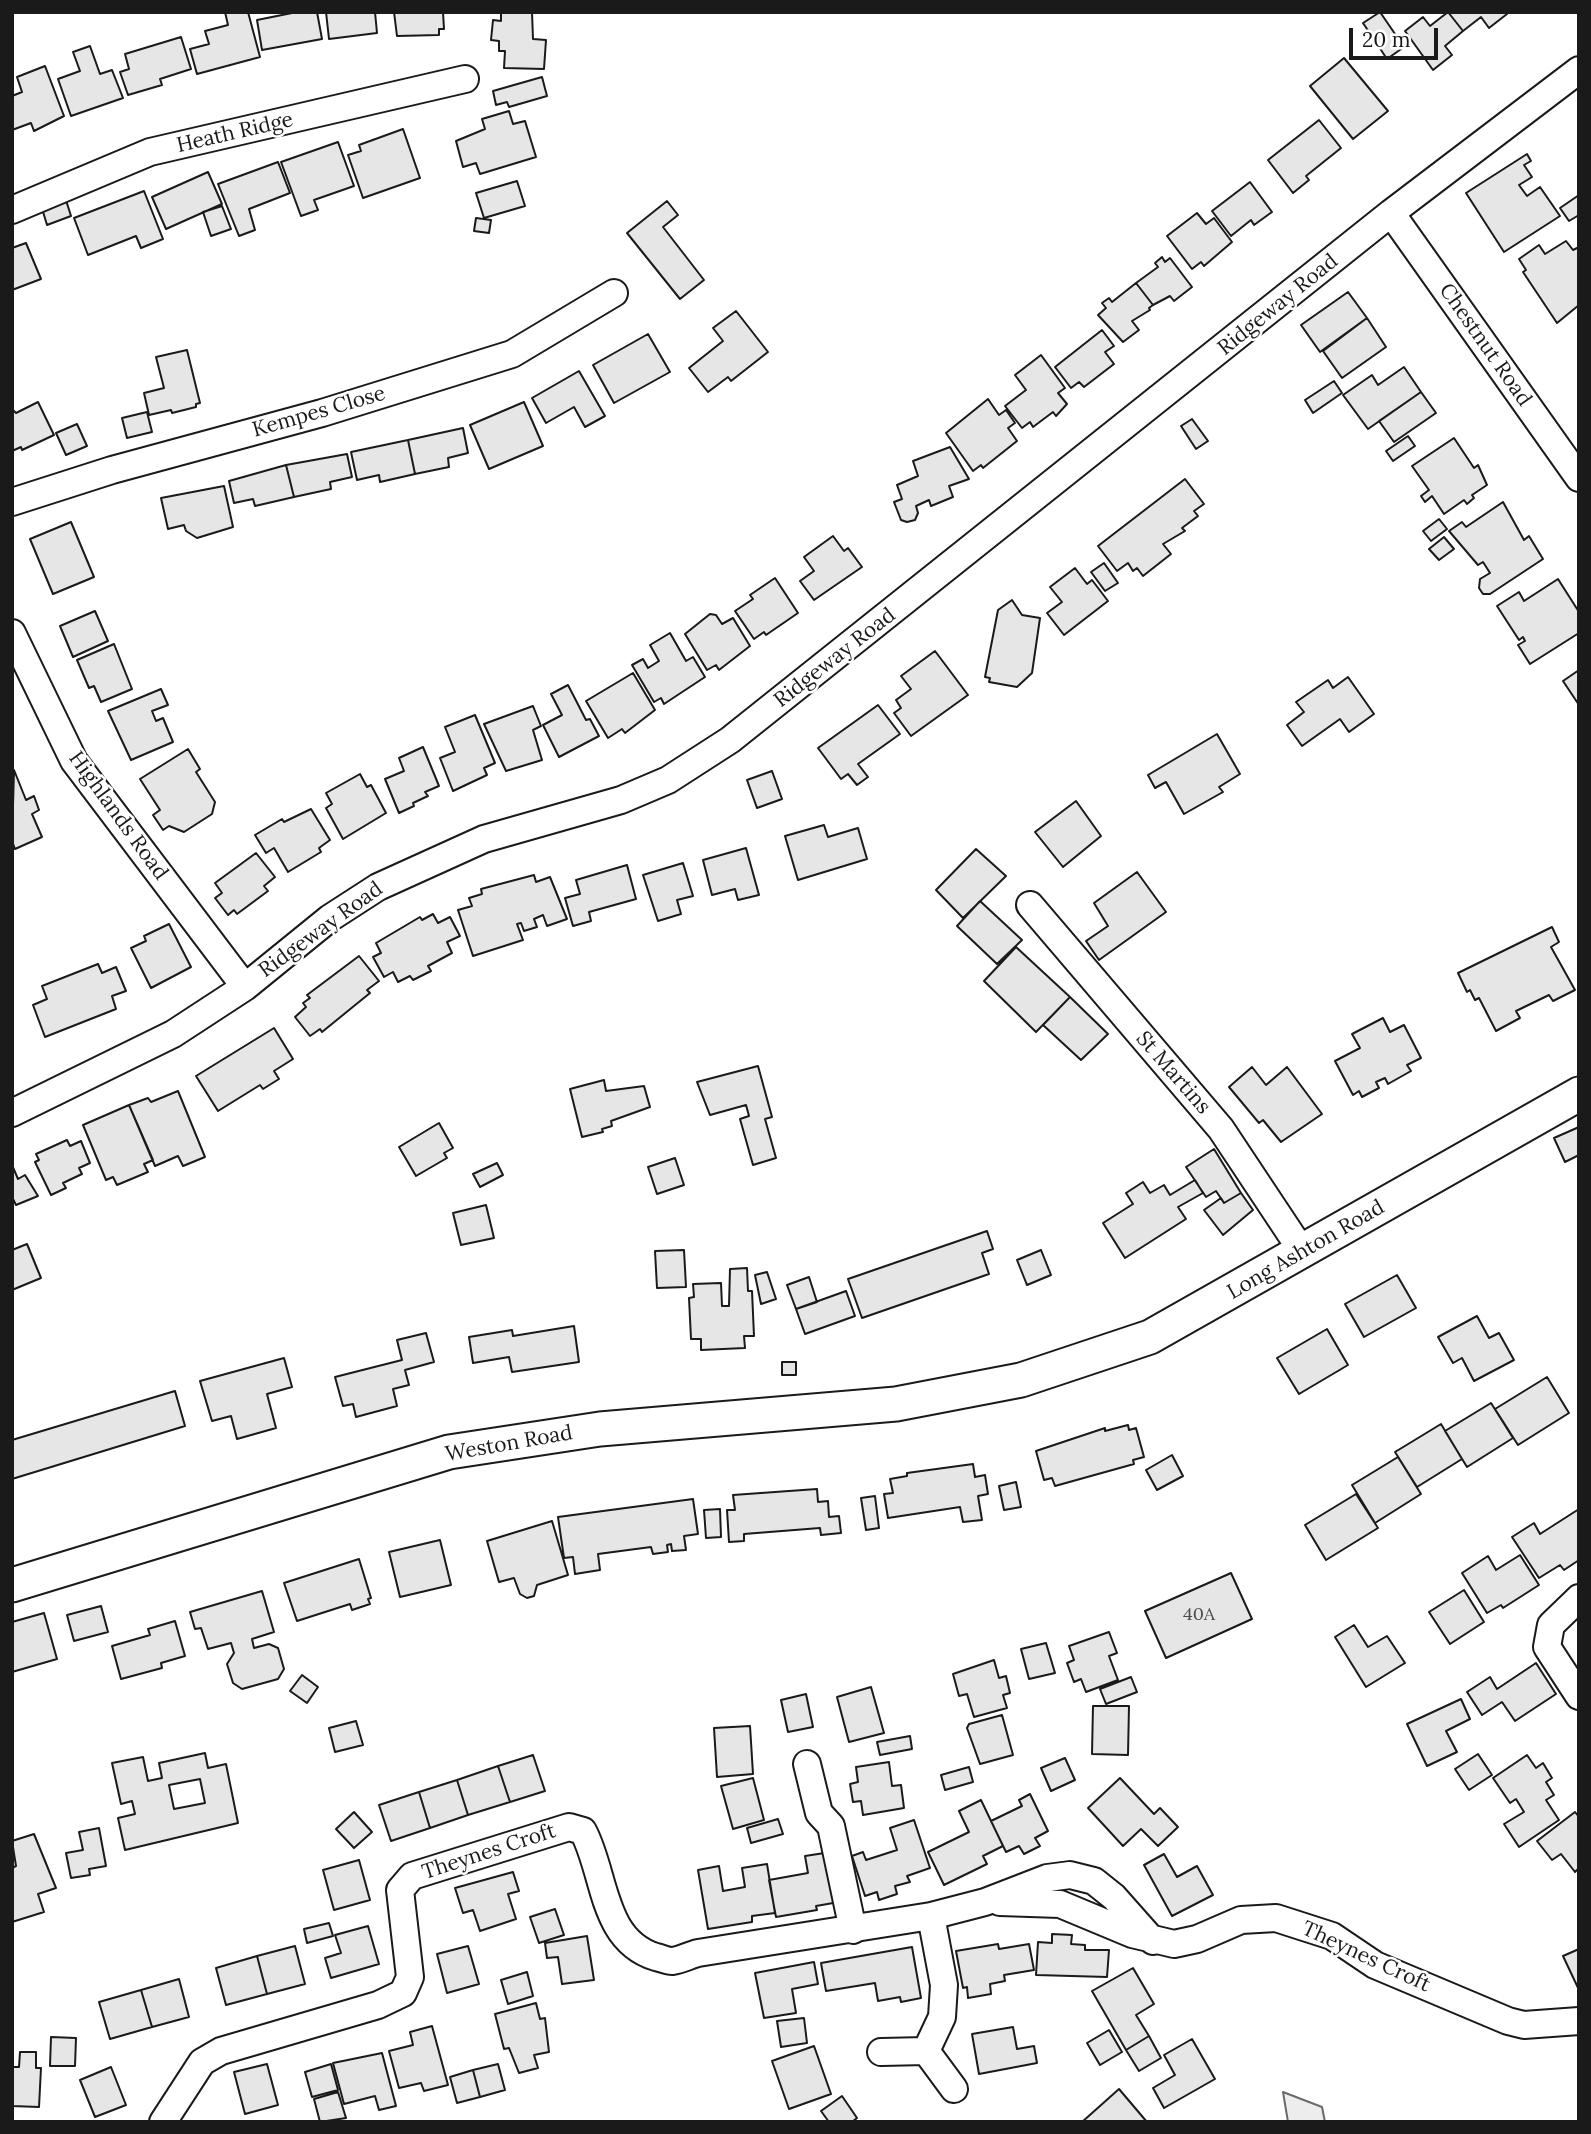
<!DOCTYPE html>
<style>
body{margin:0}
#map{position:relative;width:1591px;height:2134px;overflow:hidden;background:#fff;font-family:Lora,serif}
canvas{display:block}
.frame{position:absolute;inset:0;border:14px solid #1a1a1a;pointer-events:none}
.scale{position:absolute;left:1349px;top:28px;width:89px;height:32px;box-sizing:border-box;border:4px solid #1a1a1a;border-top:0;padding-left:9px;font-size:21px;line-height:24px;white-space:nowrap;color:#1a1a1a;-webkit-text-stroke:5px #fff;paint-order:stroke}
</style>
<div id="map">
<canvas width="1591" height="2134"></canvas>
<div class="frame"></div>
<div class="scale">20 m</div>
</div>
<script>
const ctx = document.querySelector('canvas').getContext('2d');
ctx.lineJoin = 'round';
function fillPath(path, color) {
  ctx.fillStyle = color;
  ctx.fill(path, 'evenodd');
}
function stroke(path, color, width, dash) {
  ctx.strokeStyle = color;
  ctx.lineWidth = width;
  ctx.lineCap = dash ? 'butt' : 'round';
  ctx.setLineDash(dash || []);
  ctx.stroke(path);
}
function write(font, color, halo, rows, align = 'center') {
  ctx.font = font + ' Lora,serif';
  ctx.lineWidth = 5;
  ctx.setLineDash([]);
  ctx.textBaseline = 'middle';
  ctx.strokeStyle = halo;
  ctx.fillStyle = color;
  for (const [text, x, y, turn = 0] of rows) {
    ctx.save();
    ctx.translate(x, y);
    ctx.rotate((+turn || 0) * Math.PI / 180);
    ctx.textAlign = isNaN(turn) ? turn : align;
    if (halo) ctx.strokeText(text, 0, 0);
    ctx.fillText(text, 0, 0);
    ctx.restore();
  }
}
const green = new Path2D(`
 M1283,2092L1322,2107L1325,2122H1288Z`);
fillPath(green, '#ededed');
stroke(green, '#6a6a6a', 2);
const building = new Path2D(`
 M225,12H248L260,57L197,74L190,49L209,44L205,31L228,25Z
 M297,12H317L322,39L262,50L257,20Z
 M326,12H375L377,33L329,39Z
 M394,12H443L444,29H439V35L397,36Z
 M501,12H532L533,39L546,40L544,69L504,68L505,51H499V41L491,40L493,20L501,21Z
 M1380,12L1404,47L1387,59L1363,23Z
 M1448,12H1505L1507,14L1489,28L1481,17L1463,31Z
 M1448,12L1463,31L1445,46L1452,55L1433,70L1405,31L1423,17L1430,26Z
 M181,37L191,69L160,79L162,85L128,95L120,72L129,69L125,54Z
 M90,46L100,74L112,70L123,98L71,116L58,79L80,71L73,52Z
 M1344,58L1388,111L1353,139L1310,86Z
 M45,66L64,116L34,131L31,123L12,130V96L22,92L17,77Z
 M542,77L547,96L509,107L507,102L496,105L493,91Z
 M509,111L513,124L525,121L536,157L480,174L476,163L463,167L456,141L485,129L482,119Z
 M1319,120L1341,148L1306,176L1309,180L1293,193L1268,160Z
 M403,129L420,178L363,198L348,155L361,151L359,145Z
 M338,142L354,186L314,200L318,210L301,216L281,162Z
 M1527,154L1531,161L1524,165L1532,177L1519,185L1527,196L1540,187L1560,216L1504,252L1466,193Z
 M278,162L290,193L249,209L255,230L239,236L218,184Z
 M208,172L222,204L166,229L152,197Z
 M517,181L525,206L484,218L476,193Z
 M1250,182L1272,212L1254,225L1251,220L1231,236L1212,211Z
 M144,191L163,239L141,248L136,236L88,255L74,218Z
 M1579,195V215L1569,221L1560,208Z
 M65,197L71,216L47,225L41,205Z
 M667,201L678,215L663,227L704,280L680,299L627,233Z
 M222,206L231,229L211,236L203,212Z
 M1197,213L1206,224L1214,218L1232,242L1204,266L1201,262L1192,269L1167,236Z
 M476,218L491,220L489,233L474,231Z
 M1566,241L1573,250L1579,247V305L1557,323L1523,272L1526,270L1519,259L1539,245L1545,254Z
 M26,243L41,279L12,290V248Z
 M1162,257L1165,262L1170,258L1192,287L1174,301L1170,296L1153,305L1136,283L1158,267L1155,263Z
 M1136,283L1153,305L1149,308L1150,310L1132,321L1139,330L1123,342L1098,315L1106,308L1102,303L1109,298L1112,302Z
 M1348,292L1367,318L1320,352L1301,325Z
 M736,311L768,352L731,381L728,377L708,392L689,368L723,341L713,328Z
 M1367,318L1386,347L1342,378L1323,351Z
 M1102,330L1114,346L1105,352L1114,364L1084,387L1079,382L1071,388L1055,367Z
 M648,334L670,372L614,403L593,365Z
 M187,350L200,403L196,404V407L172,413L171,410L149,415L144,393L164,388L156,357Z
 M1041,355L1065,388L1058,393L1067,404L1056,416L1053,412L1033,427L1030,422L1022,428L1005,406L1026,390L1015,375Z
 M1404,367L1421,392L1368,429L1343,395L1372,375L1378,385Z
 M579,371L605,416L585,427L574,407L546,423L532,398Z
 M1334,381L1342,393L1313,413L1305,400Z
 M1421,392L1436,413L1394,442L1379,421Z
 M988,399L999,415L1006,410L1015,423L1008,428L1017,441L983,468L981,465L973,471L946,433Z
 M38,402L54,435L22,450L21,447L12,451V409L16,413Z
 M524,402L543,446L489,469L470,425Z
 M147,412L152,432L127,438L122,418Z
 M1192,419L1208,441L1196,449L1181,426Z
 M77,424L87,446L66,455L56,433Z
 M463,428L468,453L448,458L449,467L415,474L408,440Z
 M1408,436L1415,446L1393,461L1386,451Z
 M1454,438L1474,468L1478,465L1487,485L1472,495L1474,498L1467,504L1464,500L1444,514L1432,496L1425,502L1421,496L1429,490L1412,466Z
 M408,440L415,474L380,482L379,475L357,480L351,452Z
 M950,447L969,479L949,486L953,497L931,506L929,500L916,506L918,513L915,520L907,522L901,520L894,502L902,499L897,485L918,476L913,461Z
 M347,454L352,477L330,482L331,489L294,497L286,465Z
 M286,465L294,497L255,506L253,499L234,503L229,481Z
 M1185,479L1204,504L1194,511L1198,516L1182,528L1185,531L1163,544L1171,554L1143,576L1137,568L1133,571L1128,563L1117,571L1098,546Z
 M224,486L233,527L197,538L186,531L184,525L168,529L161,498Z
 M1503,502L1524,540L1529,536L1543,559L1490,594H1483L1479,588L1480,579L1490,573L1483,562L1478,565L1472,558L1449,531L1462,522L1466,527Z
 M1439,519L1447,529L1431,541L1423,531Z
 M71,522L94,577L53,594L30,539Z
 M833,536L844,551L848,548L862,567L814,600L800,581L814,571L804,557Z
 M1444,537L1454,549L1439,560L1429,549Z
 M1104,563L1118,583L1105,591L1091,572Z
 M1075,568L1087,584L1092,580L1108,601L1064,635L1047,613L1062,602L1050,587Z
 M775,578L798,613L766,635L764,632L754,639L735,611L753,599L750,595Z
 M1558,579L1579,612V633L1530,664L1518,645L1525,641L1523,637L1519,640L1497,606L1519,592L1524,601Z
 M1012,600L1022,615L1040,618L1032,673L1017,687L989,682L990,678L985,677L998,610Z
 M95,611L108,641L73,657L60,626Z
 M710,614L716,615L722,624L733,618L750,646L719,670L716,665L707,670L685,634Z
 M670,633L686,661L693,657L705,677L664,704L661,698L654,702L632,665L643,659L648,668L659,661L650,645Z
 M114,644L132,689L101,702L94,686L89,688L77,660Z
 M935,651L968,695L911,736L894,713L901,708L896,700L911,689L901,676Z
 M1579,670V705L1563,681Z
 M633,673L655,710L625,733L622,729L608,738L586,701Z
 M1348,677L1374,714L1349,732L1340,719L1302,746L1287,725L1304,712L1296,702L1328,680L1333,688Z
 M568,685L586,720L590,719L599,736L559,757L543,725L562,715L551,694Z
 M161,689L168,705L152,711L156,721L163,718L173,742L131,760L108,711Z
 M878,705L900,734L858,764L868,777L857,785L848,774L841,779L818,748Z
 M533,706L541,726L533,730L542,760L506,771L484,724Z
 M475,715L495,763L484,768L487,775L453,791L440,758L455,752L445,727Z
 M1217,734L1240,774L1219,787L1223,792L1184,814L1166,782L1155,788L1148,775Z
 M423,747L439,786L425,792L428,796L413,803L414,806L399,813L385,779L404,771L399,758Z
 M188,749L200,769L196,772L215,802L212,814L184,832L169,826L163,830L153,815L160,810L140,779Z
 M14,770L26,800L34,796L39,810L32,814L42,837L15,849L12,841Z
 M772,771L782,799L757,808L747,780Z
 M360,774L367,787L371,785L386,813L343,839L326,808L332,804L326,793Z
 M1076,801L1101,836L1063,867L1035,832Z
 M311,809L330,840L319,848L321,852L288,872L274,848L266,853L255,835L282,819L284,822Z
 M824,825L828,837L858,828L867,859L798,880L785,836Z
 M746,848L759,895L738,900L735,889L712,895L703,860Z
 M976,849L1006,876L963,918L936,890Z
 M256,853L275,877L264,886L268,891L237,914L234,910L228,915L215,898L222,893L215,883Z
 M683,863L693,896L677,900L681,914L658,921L643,875Z
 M627,865L636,899L589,912L591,921L573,926L565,898L580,894L576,880Z
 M1137,872L1166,912L1099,960L1086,941L1108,926L1094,903Z
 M534,875L536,882L550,877L567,919L547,926L543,915L534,919L537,927L524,931L521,923L517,924L523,940L473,956L458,910L472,906L469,898L482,894L481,889Z
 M980,901L1022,940L997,964L957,926Z
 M433,914L438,923L450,917L460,936L447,942L452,953L428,966L431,971L413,980L410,976L398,982L393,972L384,977L373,957L381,953L376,943L420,917L422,920Z
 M169,924L191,967L151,988L131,948L146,941L144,936Z
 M1552,927L1559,942L1551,947L1575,990L1553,1001L1549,995L1516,1011L1520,1018L1496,1031L1479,998L1475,1000L1470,990L1467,992L1458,973Z
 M1016,947L1070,997L1036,1032L984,981Z
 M359,956L379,981L367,990L370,993L322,1032L320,1029L310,1036L295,1017L306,1007L303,1003L310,998L307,995Z
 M98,964L102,973L116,967L126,991L112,996L116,1009L45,1037L33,1005L47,999L42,986Z
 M1070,997L1108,1034L1081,1060L1043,1025Z
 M1383,1018L1390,1032L1404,1025L1421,1058L1407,1065L1411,1071L1388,1084L1385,1078L1376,1082L1379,1088L1362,1097L1359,1091L1353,1095L1335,1061L1360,1048L1352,1034Z
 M274,1028L293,1059L274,1071L279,1079L263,1089L260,1085L218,1111L196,1076Z
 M758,1066L772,1117L765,1119L776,1158L753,1165L740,1119L749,1116L746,1105L710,1115L697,1082Z
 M1252,1067L1266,1085L1287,1067L1322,1114L1281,1142L1263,1120L1259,1123L1229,1087Z
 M604,1080L606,1091L644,1086L650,1107L611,1121L612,1126L602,1129L603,1132L582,1137L570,1089Z
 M178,1091L205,1157L183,1166L178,1156L155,1166L129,1105L148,1098L151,1102Z
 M129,1105L153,1160L144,1164L148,1172L117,1185L113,1177L106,1180L83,1125Z
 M439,1123L453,1148L444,1153L447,1158L416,1176L399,1147Z
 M1579,1127V1155L1565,1162L1554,1138Z
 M67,1140L70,1146L81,1141L90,1163L79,1168L82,1174L63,1183L66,1188L51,1195L35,1162L39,1160L36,1154Z
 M1214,1149L1241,1193L1224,1203L1216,1191L1206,1197L1186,1167Z
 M675,1158L684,1185L657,1194L648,1167Z
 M497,1163L503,1175L480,1187L473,1174Z
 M12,1165L18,1179L25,1175L38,1196L16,1205L12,1197Z
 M1195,1180L1203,1193L1178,1207L1186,1219L1125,1258L1103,1223L1133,1204L1126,1193L1143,1182L1150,1193L1164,1185L1170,1195Z
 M1241,1193L1253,1210L1223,1235L1204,1210L1221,1198L1224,1203Z
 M486,1205L494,1238L461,1245L453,1213Z
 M987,1231L993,1249L982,1253L989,1274L862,1318L848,1279Z
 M27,1244L41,1278L12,1290V1250Z
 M684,1250L686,1287L657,1288L655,1251Z
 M1041,1250L1051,1275L1027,1285L1017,1260Z
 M747,1268L748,1291H752L754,1336H744L745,1348L701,1350V1339H691L689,1298L694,1297L693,1284L721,1283L722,1306H729L730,1269Z
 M767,1272L776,1299L761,1304L755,1275Z
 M1397,1275L1416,1308L1364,1337L1345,1304Z
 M809,1277L817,1302L796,1309L787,1285Z
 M846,1291L855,1316L805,1334L796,1309Z
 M1477,1316L1489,1338L1499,1333L1514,1360L1474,1381L1462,1358L1453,1363L1438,1337Z
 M574,1326L579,1362L512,1372L509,1357L473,1363L469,1337L512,1330L513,1336Z
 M1327,1329L1348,1365L1299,1394L1277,1358Z
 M426,1333L434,1362L405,1370L409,1385L393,1389L397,1406L356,1417L353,1404L343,1406L335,1377L402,1360L397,1340Z
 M284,1358L292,1387L267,1394L276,1428L237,1439L231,1416L212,1421L200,1381Z
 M782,1362H796V1375H782Z
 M1547,1377L1569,1413L1518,1445L1495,1409Z
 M175,1391L185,1426L12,1479V1440Z
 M1491,1403L1513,1438L1467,1467L1445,1431Z
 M1441,1424L1462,1459L1417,1487L1395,1452Z
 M1128,1425L1129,1430L1136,1428L1144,1457L1133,1460L1134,1464L1055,1486L1052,1478L1044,1480L1036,1451L1105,1428V1431Z
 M1172,1455L1183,1476L1157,1490L1146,1470Z
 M1398,1457L1421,1494L1375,1523L1352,1485Z
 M973,1464L975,1477L985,1475L988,1494L978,1496L982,1520L963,1522L960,1507L888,1518L884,1494L893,1493L890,1479L907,1476V1473Z
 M1016,1482L1021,1507L1004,1510L999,1486Z
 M817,1489L818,1502L828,1501L829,1517L839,1516L841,1533L821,1535L820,1528L744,1534V1541L729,1542L727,1510H735L733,1495Z
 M1356,1494L1378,1528L1326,1560L1305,1525Z
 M875,1496L879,1528L866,1530L861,1498Z
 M693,1499L698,1534L684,1536L686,1550L672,1551L671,1544L667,1545L668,1552L653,1554L651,1547L598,1554L600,1570L575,1574L573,1557L564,1558L558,1517Z
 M720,1509L721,1537L706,1538L704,1510Z
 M1579,1509V1560L1564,1570L1560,1565L1539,1578L1512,1537L1534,1523L1540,1534Z
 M552,1521L568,1575L537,1585L534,1596L527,1598L520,1594L514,1578L499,1582L487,1541Z
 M440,1540L451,1585L400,1597L389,1552Z
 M1520,1555L1539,1585L1503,1608L1501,1605L1487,1613L1462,1573L1488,1556L1496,1570Z
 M359,1559L371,1598L368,1599L370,1604L352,1610L350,1604L297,1621L284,1583Z
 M1231,1573L1252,1619L1166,1658L1145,1611Z
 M1464,1590L1484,1622L1450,1644L1429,1612Z
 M262,1591L274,1632L252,1639L254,1648L269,1644L278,1648L284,1669L278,1679L242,1689L233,1683L227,1664L234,1653L231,1643L208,1649L201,1628L195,1629L190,1612Z
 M101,1606L108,1632L74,1641L67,1615Z
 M44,1613L57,1659L12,1672V1622Z
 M175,1621L185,1656L161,1663L162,1668L121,1679L112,1646L150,1635L148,1629Z
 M1354,1625L1368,1647L1387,1636L1405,1663L1366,1687L1335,1637Z
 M1109,1632L1117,1653L1109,1656L1118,1680L1086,1692L1081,1679L1074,1682L1067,1663L1074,1660L1069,1646Z
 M1046,1643L1055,1673L1029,1679L1021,1649Z
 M994,1660L999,1678L1006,1676L1010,1693L1003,1695L1007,1708L974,1717L967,1694L959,1696L953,1674Z
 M1536,1663L1556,1694L1515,1721L1502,1702L1482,1715L1467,1692L1490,1677L1497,1689Z
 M302,1675L318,1687L307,1703L290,1691Z
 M1131,1677L1137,1692L1106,1704L1100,1689Z
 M871,1687L884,1733L849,1742L837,1697Z
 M806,1694L813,1727L788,1732L781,1700Z
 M1461,1699L1470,1719L1446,1731L1457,1752L1427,1766L1407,1724Z
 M1093,1706H1129L1128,1755L1092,1754Z
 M1002,1715L1013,1755L980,1764L967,1728L969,1724Z
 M356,1721L363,1745L335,1752L329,1728Z
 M750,1726L753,1774L717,1777L714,1728Z
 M910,1736L912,1749L880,1755L877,1742Z
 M205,1753L208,1768L226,1764L238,1823L125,1850L118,1818L135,1814L132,1801L121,1804L112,1763L143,1757L148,1781L162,1778L159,1763ZM200,1779L205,1803L174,1809L169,1785Z
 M1478,1754L1492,1775L1469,1790L1455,1769Z
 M533,1755L545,1791L510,1802L498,1766Z
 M1527,1755L1536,1768L1543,1763L1552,1778L1546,1782L1554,1795L1546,1800L1559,1820L1519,1847L1504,1824L1524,1812L1516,1799L1510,1803L1493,1778Z
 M1065,1758L1075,1780L1051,1791L1041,1768Z
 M889,1762L892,1786L901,1785L904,1808L863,1815L861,1801L853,1802L850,1784L858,1782L856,1767Z
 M498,1766L510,1802L468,1815L457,1780Z
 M969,1767L973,1782L945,1790L941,1775Z
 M753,1778L764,1820L733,1829L721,1786Z
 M1120,1778L1154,1814L1160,1808L1178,1827L1158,1846L1141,1829L1123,1846L1088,1808Z
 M457,1780L468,1815L430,1828L419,1792Z
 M419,1792L430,1828L391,1841L379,1805Z
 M1030,1794L1048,1831L1035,1838L1040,1846L1024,1854L1019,1846L1006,1852L991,1821L1022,1806L1019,1800Z
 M981,1800L1003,1846L983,1856L987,1864L944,1885L928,1852L969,1832L959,1811Z
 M354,1812L372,1832L354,1848L336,1829Z
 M1575,1812L1579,1817V1868L1575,1872L1561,1854L1552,1860L1537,1841Z
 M778,1819L783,1834L751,1843L747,1828Z
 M914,1820L930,1868L907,1876L910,1882L895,1886L897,1894L879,1900L877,1892L865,1896L852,1856L863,1852L866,1860L897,1850L890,1828Z
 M99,1828L106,1866L89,1869L90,1875L71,1878L66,1853L83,1850L79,1832Z
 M34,1834L56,1888L38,1894L44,1912L12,1922V1868L16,1866L12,1841Z
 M831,1852L839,1902L816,1906L817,1910L776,1917L769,1880L808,1873L805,1856Z
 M1164,1854L1177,1877L1197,1866L1213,1895L1172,1916L1144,1865Z
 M359,1860L370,1900L334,1910L323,1870Z
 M767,1864L775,1913L752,1916V1922L708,1929L698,1870L719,1866L723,1891L745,1887L742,1868Z
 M513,1872L519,1891L508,1894L516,1919L480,1931L473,1910L463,1913L455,1888Z
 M555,1909L564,1935L539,1943L530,1917Z
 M329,1923L333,1936L307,1943L304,1929Z
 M368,1926L379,1964L331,1978L325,1958L341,1953L335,1935Z
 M1052,1934L1072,1935L1071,1944L1085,1945V1950H1109L1107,1977L1036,1975L1038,1942L1052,1943Z
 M587,1936L594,1980L562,1984L558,1957L547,1958L545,1943Z
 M998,1944L999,1949L1029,1944L1034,1970L1004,1975L1005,1981L990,1984L991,1994L968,1998L967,1987L963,1988L956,1951Z
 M295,1946L305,1984L267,1994L257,1956Z
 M468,1946L479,1984L447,1993L437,1954Z
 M912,1947L921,1998L901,2002L900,1997L878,2001L875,1983L826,1991L821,1963Z
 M1579,1949V1990L1563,1956Z
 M257,1956L267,1994L226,2005L216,1968Z
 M814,1962L818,1984L792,1989L796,2013L764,2018L755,1973Z
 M1133,1968L1154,2004L1136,2015L1149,2036L1126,2050L1092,1991Z
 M527,1972L533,1996L508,2004L501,1980Z
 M179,1979L189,2017L152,2027L141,1990Z
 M141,1990L152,2027L110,2039L99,2002Z
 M536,2003L540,2019L545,2018L549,2052L534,2055L538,2068L519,2073L509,2048L504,2049L495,2014Z
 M804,2018L807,2043L781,2047L777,2021Z
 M432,2026L448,2085L424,2091L421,2083L399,2088L389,2051L413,2045L410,2032Z
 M1013,2027L1017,2049L1034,2046L1037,2063L979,2074L972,2034Z
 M1109,2030L1122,2052L1100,2065L1087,2043Z
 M1149,2036L1161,2058L1139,2071L1126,2050Z
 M51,2037L76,2038L75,2066H50Z
 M1192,2039L1215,2079L1164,2108L1153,2088L1175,2075L1164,2055Z
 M814,2046L831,2094L789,2109L772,2061Z
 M20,2052H36V2068H41L39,2107L12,2106V2067H19Z
 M382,2053L396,2106L379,2110L375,2096L344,2104L333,2063Z
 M267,2064L278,2105L245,2114L234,2072Z
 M331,2064L338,2090L312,2097L305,2072Z
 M498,2064L505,2090L480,2097L473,2070Z
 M111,2067L126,2105L95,2117L80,2080Z
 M473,2070L480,2097L457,2103L450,2077Z
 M1119,2089L1147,2122H1082Z
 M338,2092L346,2118L320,2122L314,2099Z
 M842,2096L857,2118L852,2122H829L821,2111Z`);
fillPath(building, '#e6e6e6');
stroke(building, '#1a1a1a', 2);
const minor = new Path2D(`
 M12,210L150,152L465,79
 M1391,213L1579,478
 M12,502L112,470L322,413L512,354L614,293
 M12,633L74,761L245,987
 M1030,905L1221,1129L1302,1251
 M12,1113L173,1034L245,987L330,918L378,887L484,839L621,800L668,780L730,740L1391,213L1579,70
 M1579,1598L1551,1625L1547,1647L1579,1696
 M807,1764L819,1813L831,1826L853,1930
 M1000,1902L1060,1904L1132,1934L1174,1944L1197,1939L1241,1920L1276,1918L1332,1936L1375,1965L1508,2021L1524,2025L1579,2021
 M926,2051L954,2089
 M881,2052L926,2051L942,2017L944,1985L931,1916
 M163,2122L202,2062L221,2051L378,2005L403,1993L410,1977L400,1890L412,1876L569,1827L583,1831C606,1874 601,1940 656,1957C661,1958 667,1961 672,1961C681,1960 690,1955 698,1953L931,1916L985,1902L1047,1878L1070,1875L1094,1881L1114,1897L1153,1941`);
const tertiary = new Path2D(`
 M12,1585L449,1452L600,1429L896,1404L1021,1380L1150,1337L1579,1094`);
stroke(minor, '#1a1a1a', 30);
stroke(tertiary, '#1a1a1a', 37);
stroke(minor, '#fff', 26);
stroke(tertiary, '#fff', 33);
write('18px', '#4d4d4d', null, [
 ["40A",1199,1615]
]);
write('21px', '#1a1a1a', '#fff', [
 ["Heath Ridge",235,133,-13],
 ["Ridgeway Road",1278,305,-39],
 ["Chestnut Road",1485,345,55],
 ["Kempes Close",319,412,-16],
 ["Ridgeway Road",835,658,-38],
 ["Highlands Road",118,816,54],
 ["Ridgeway Road",321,930,-36],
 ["St Martins",1173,1073,49],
 ["Long Ashton Road",1306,1250,-30],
 ["Weston Road",509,1444,-10],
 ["Theynes Croft",489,1852,-18],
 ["Theynes Croft",1366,1957,25]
]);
</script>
